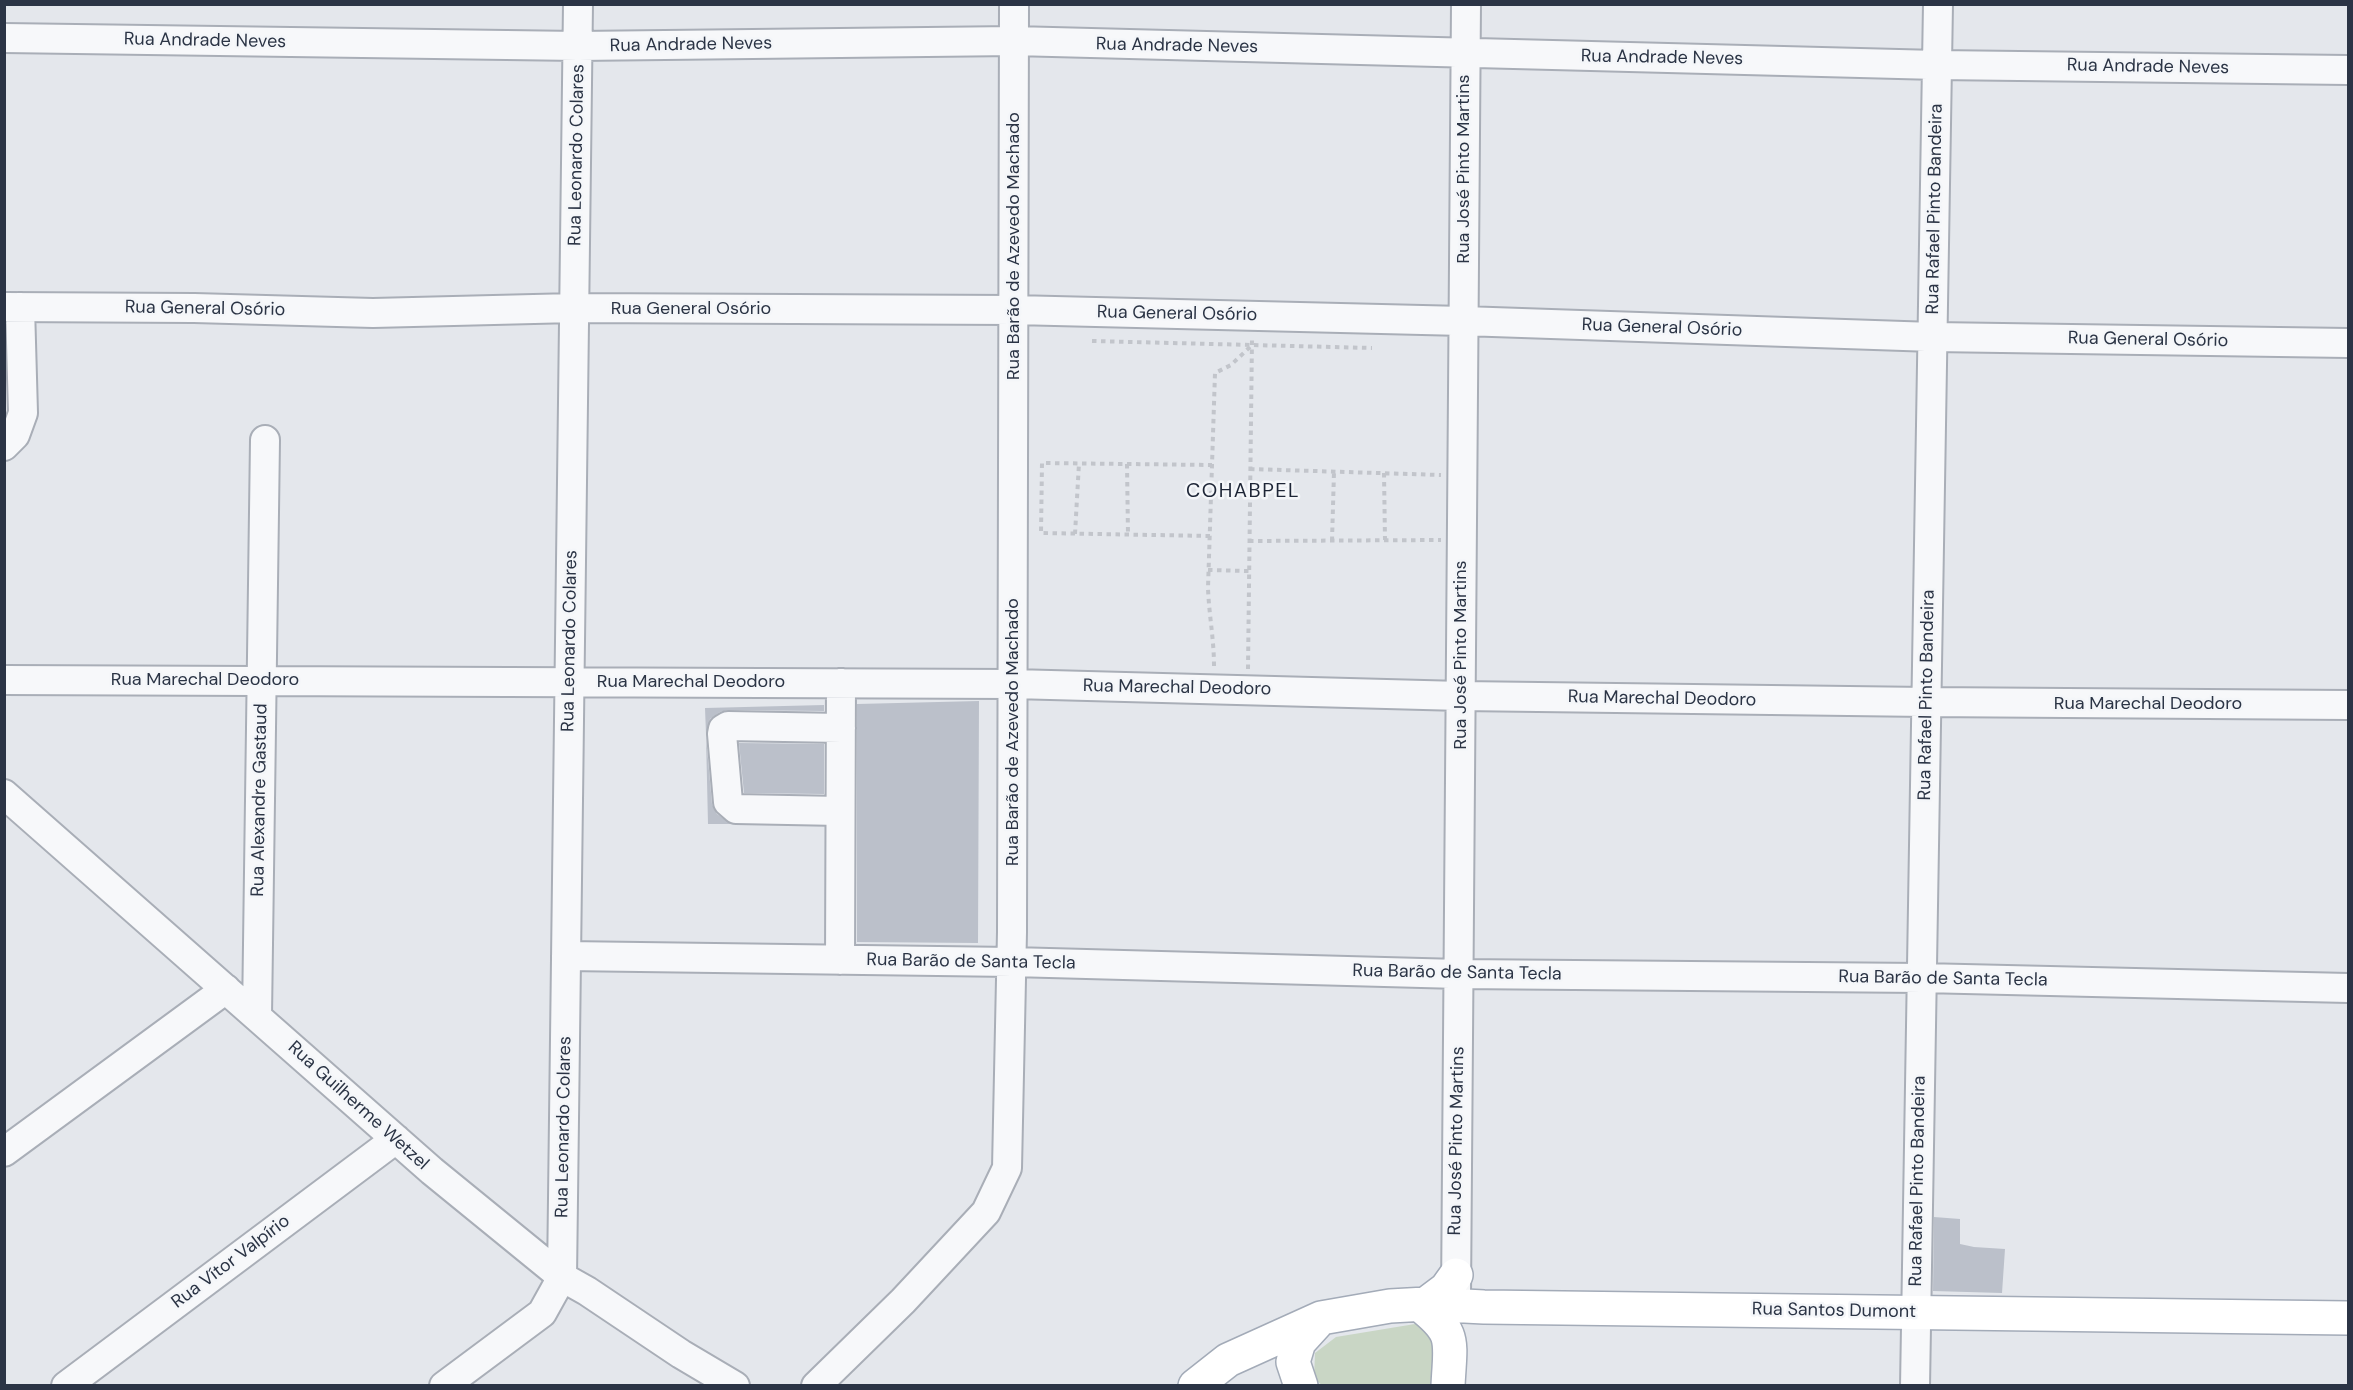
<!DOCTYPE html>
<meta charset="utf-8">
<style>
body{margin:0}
#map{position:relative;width:2353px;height:1390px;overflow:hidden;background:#e4e7ec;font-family:"DM Sans",sans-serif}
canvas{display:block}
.frame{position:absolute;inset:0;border:6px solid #2b3445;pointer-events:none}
</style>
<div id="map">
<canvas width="2353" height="1390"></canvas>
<div class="frame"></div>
</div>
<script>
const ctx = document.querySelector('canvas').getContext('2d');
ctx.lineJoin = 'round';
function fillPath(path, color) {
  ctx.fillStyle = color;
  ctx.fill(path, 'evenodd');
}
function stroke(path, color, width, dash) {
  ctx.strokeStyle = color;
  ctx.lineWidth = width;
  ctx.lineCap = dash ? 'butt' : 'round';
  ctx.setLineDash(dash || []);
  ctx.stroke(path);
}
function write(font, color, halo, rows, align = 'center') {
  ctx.font = font + ' "DM Sans",sans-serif';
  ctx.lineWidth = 5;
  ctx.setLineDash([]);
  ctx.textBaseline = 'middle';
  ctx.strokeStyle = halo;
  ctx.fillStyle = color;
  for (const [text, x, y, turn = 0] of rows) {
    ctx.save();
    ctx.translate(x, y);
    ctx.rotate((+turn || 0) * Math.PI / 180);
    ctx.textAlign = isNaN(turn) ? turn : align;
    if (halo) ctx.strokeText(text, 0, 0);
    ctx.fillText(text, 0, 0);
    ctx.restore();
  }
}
fillPath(new Path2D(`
 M1421,1323L1436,1337V1385H1322L1314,1379L1315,1353L1336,1337Z`), '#c9d6c5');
fillPath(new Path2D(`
 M979,701L978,943L857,942V704Z
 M824,705V711L728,710L720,712L710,719L706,734L705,708Z
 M706,737L712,804L717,814L731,824H708Z
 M739,743L824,744V794L744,793Z
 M1934,1217L1960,1219V1244L1974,1247L2005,1249L2002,1293L1933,1291Z`), '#bbc0ca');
const minor = new Path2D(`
 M4,38L578,46L1014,41L1937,65L2348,70
 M4,307L194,308L373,313L574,308L1014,310L1463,321L1933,337L2348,343
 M4,446L15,435L23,413L20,307
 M4,680L1013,684L1461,696L1926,702L2348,705
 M4,794L432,1171L562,1277L587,1291L681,1354L735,1386
 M840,811L736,809L728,802L722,734L723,729L728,726L841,728
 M566,956L1012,962L1459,974L1922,978L2348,988
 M840,960L841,683
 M257,1016L265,440
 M4,1152L226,989
 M1456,1296L1466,4
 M66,1386L396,1139
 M444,1386L542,1313L562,1277L578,4
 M816,1386L903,1301L986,1212L1007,1168L1012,932L1014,4
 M1915,1386L1938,4`);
const major = new Path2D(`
 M1426,1304L1446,1289L1456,1275
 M1420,1305C1457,1334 1450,1341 1448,1386
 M1195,1386L1228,1360L1321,1318L1390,1306L1426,1304L1484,1307L2348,1318
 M1301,1386L1293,1362L1299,1342L1320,1319`);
stroke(minor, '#a9aeb7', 32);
stroke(major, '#a3abb8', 36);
stroke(new Path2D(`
 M1092,341L1372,348
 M1127,464L1128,535
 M1250,469L1441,475
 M1384,473L1385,540
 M1075,534L1079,463
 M1210,536L1041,533L1042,463L1212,465
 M1249,541L1441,540
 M1332,541L1334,472
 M1208,570L1249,571
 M1214,666C1214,639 1209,615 1208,588L1215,373L1231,365L1252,345
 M1248,669L1252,338`), '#c2c5cb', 4, [4.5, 4.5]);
stroke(minor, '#f7f8fa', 28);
stroke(major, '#fff', 33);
write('18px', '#2b3445', '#f4f6f9', [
 ["Rua Andrade Neves",205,41,1],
 ["Rua Andrade Neves",691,45,-1],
 ["Rua Andrade Neves",1177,46,1],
 ["Rua Andrade Neves",1662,58,1],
 ["Rua Andrade Neves",2148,67,1],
 ["Rua Leonardo Colares",577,155,-89],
 ["Rua José Pinto Martins",1464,169,-90],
 ["Rua Rafael Pinto Bandeira",1935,209,-89],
 ["Rua Barão de Azevedo Machado",1014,246,-90],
 ["Rua General Osório",205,309,1],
 ["Rua General Osório",691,309],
 ["Rua General Osório",1177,314,1],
 ["Rua General Osório",1662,328,2],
 ["Rua General Osório",2148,340,1],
 ["Rua Leonardo Colares",570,641,-89],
 ["Rua José Pinto Martins",1461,655,-90],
 ["Rua Marechal Deodoro",205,680],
 ["Rua Marechal Deodoro",691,682],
 ["Rua Marechal Deodoro",1177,688,1],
 ["Rua Rafael Pinto Bandeira",1927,695,-89],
 ["Rua Marechal Deodoro",1662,699,1],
 ["Rua Marechal Deodoro",2148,704],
 ["Rua Barão de Azevedo Machado",1013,732,-90],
 ["Rua Alexandre Gastaud",260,800,-89],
 ["Rua Barão de Santa Tecla",971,962,1],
 ["Rua Barão de Santa Tecla",1457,973,1],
 ["Rua Barão de Santa Tecla",1943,979,1],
 ["Rua Guilherme Wetzel",358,1106,42],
 ["Rua Leonardo Colares",564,1127,-89],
 ["Rua José Pinto Martins",1457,1141,-89],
 ["Rua Rafael Pinto Bandeira",1918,1181,-89],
 ["Rua Vítor Valpírio",231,1262,-37],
 ["Rua Santos Dumont",1834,1311,1]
]);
ctx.letterSpacing = '1.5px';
write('20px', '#1d2536', '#f4f6f9', [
 ["COHABPEL",1243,492]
]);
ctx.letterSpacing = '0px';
</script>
